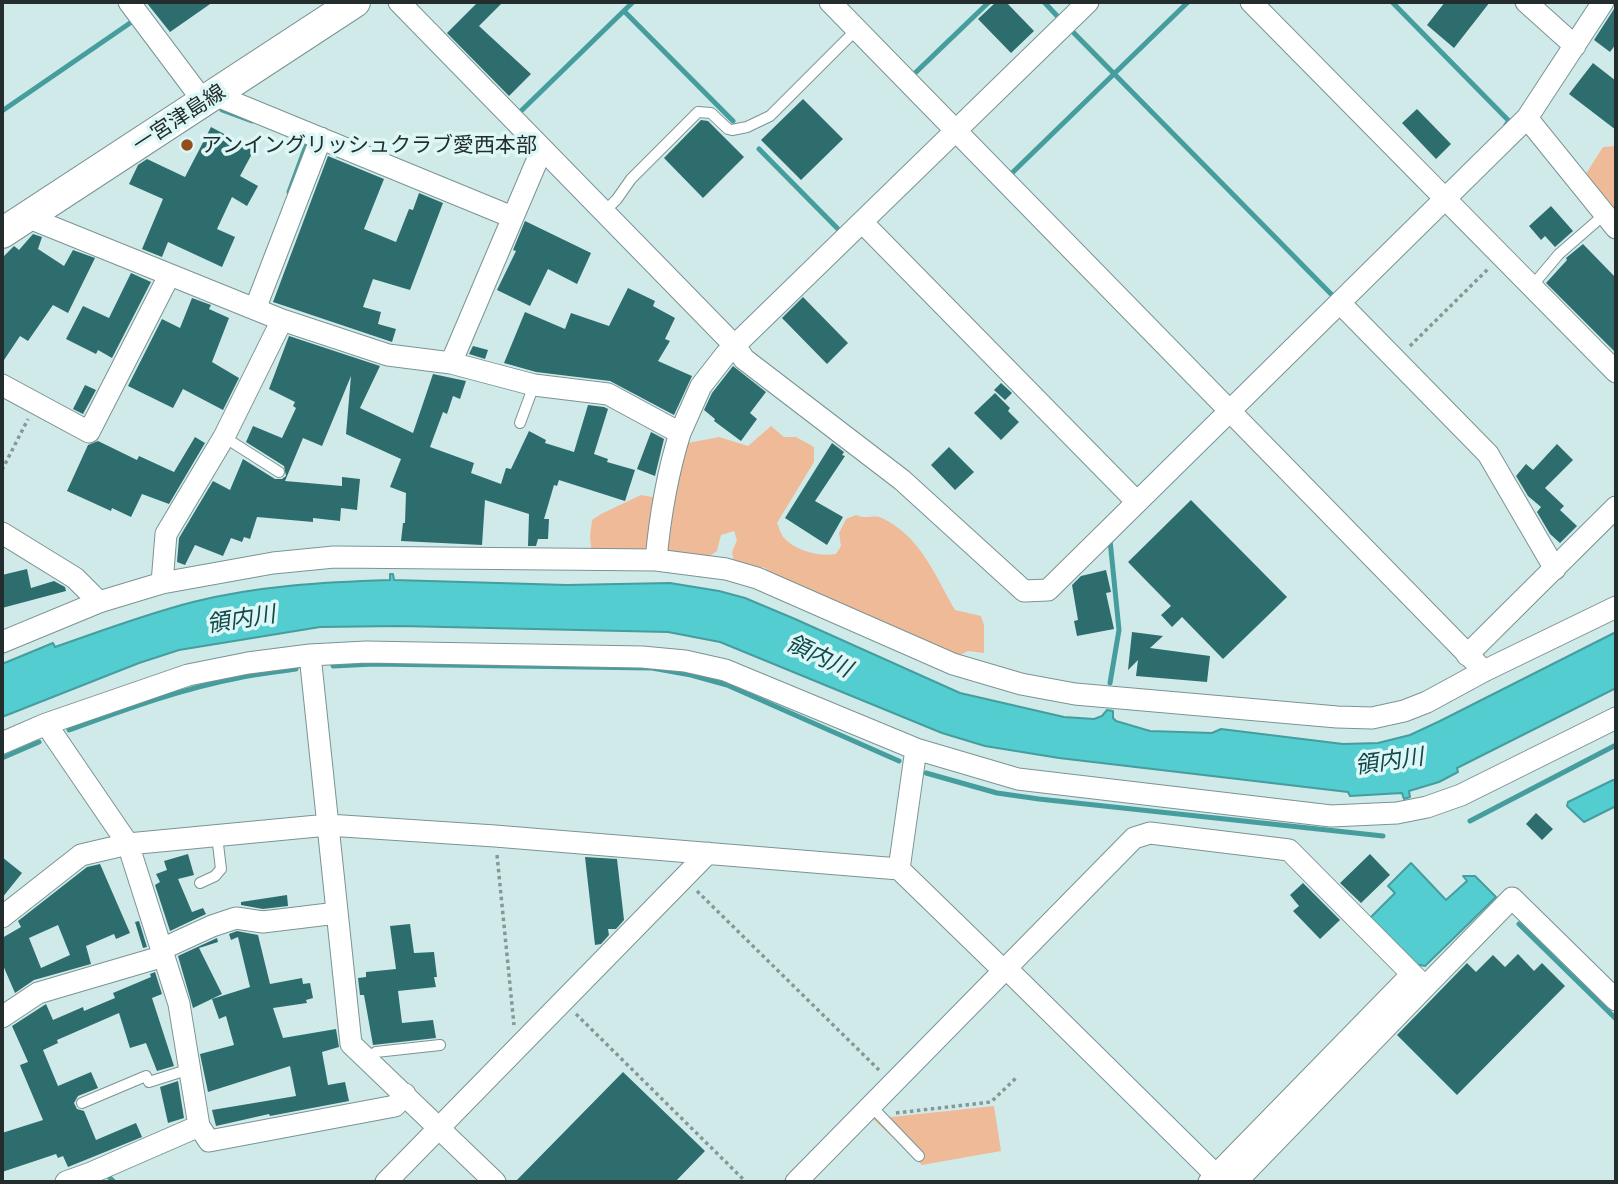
<!DOCTYPE html>
<meta charset="utf-8">
<style>
body{margin:0}
#map{position:relative;width:1618px;height:1184px;overflow:hidden;background:#d0eaea;font-family:Barlow,sans-serif}
canvas{display:block}
.frame{position:absolute;inset:0;border:4px solid #232d2d;pointer-events:none}
</style>
<div id="map">
<canvas width="1618" height="1184"></canvas>
<div class="frame"></div>
</div>
<script>
const ctx = document.querySelector('canvas').getContext('2d');
ctx.lineJoin = 'round';
function fillPath(path, color) {
  ctx.fillStyle = color;
  ctx.fill(path, 'evenodd');
}
function stroke(path, color, width, dash) {
  ctx.strokeStyle = color;
  ctx.lineWidth = width;
  ctx.lineCap = dash ? 'butt' : 'round';
  ctx.setLineDash(dash || []);
  ctx.stroke(path);
}
function write(font, color, halo, rows, align = 'center') {
  ctx.font = font + ' Barlow,"Noto Sans JP",sans-serif';
  ctx.lineWidth = 7;
  ctx.setLineDash([]);
  ctx.textBaseline = 'middle';
  ctx.strokeStyle = halo;
  ctx.fillStyle = color;
  for (const [text, x, y, turn = 0] of rows) {
    ctx.save();
    ctx.translate(x, y);
    ctx.rotate((+turn || 0) * Math.PI / 180);
    ctx.textAlign = isNaN(turn) ? turn : align;
    if (halo) ctx.strokeText(text, 0, 0);
    ctx.fillText(text, 0, 0);
    ctx.restore();
  }
}
fillPath(new Path2D(`
 M1616,146V220L1584,177L1603,147Z
 M771,426L784,437H796L814,447V462L777,523C779,527 781,535 784,538C796,551 820,557 836,554L841,546L839,533L846,519L856,515C868,520 873,514 882,518C921,537 934,574 955,610L981,616L984,625V653L968,651L958,656L792,585L763,567L751,569L734,562L732,552L737,540L734,531L721,535L717,551L701,562L664,552L677,460L688,443L719,437L748,446Z
 M641,495L658,498L652,555L592,556L590,537L592,520L601,514Z
 M994,1106L1001,1151L922,1165L873,1119Z`), '#efba98');
const water = new Path2D(`
 M390,574H393L394,580L567,585L670,583L719,591L745,598L795,619L960,693L1064,717L1094,719L1102,716L1107,710L1113,711V718L1116,721L1150,731L1212,733L1221,729L1343,744L1378,743L1410,735L1440,721L1616,632V688L1457,768L1458,772L1439,782L1409,791L1410,797L1404,799L1402,793L1350,796L1348,792L1059,758L985,746L942,733L720,642L668,632L400,626L320,627L179,650L139,663L2,717V664L53,643L55,647C101,631 146,614 193,602C256,586 324,582 390,580Z
 M1613,780L1616,781V806L1584,822L1567,806L1568,802Z
 M1411,863L1446,900L1467,881L1463,876H1475L1496,897L1425,966L1414,964L1369,919L1395,893L1388,886Z`);
fillPath(water, '#53cdcf');
stroke(water, '#459d9e', 2);
stroke(new Path2D(`
 M1044,2L1060,19
 M1392,2L1509,121L1506,125
 M624,11L733,121
 M1071,30L1333,296
 M913,75L989,2
 M222,110L252,121
 M2,111L133,21
 M517,111L519,113L633,2
 M759,149L841,232L843,230
 M1012,173L1188,2
 M289,192L307,143L303,142
 M1110,540L1119,630L1110,683
 M333,666L374,664L652,668L691,675L727,685L899,761
 M69,730C124,710 180,689 238,678C257,674 277,672 296,669
 M2,758L39,742
 M926,773L997,793L1039,799L1383,836
 M1470,821L1616,745
 M1519,924L1616,1019
 M110,1178L114,1182`), '#459d9e', 5);
fillPath(new Path2D(`
 M146,2H213L170,32Z
 M478,2H503L479,26L531,74L509,96L447,33Z
 M996,2H1006L1034,31L1011,53L978,19Z
 M1445,2H1490L1454,48L1427,25Z
 M1616,2V44L1610,52L1594,40L1614,9Z
 M1593,63L1616,81V130L1569,94Z
 M803,99L843,139L801,180L761,140Z
 M1417,109L1451,144L1436,159L1402,123Z
 M701,120L708,121L744,157L703,198L664,158Z
 M211,127L254,150L240,176L258,186L247,206L232,197L217,229L235,237L222,267L168,242L162,257L142,249L163,199L129,184L138,165L147,159L185,177Z
 M328,156L384,179L364,229L396,242L409,209L413,210L419,193L443,203L410,290L373,279L363,307L381,312L378,324L396,329L392,342L273,302Z
 M1551,206L1573,231L1555,247L1545,236L1541,240L1529,226Z
 M525,221L591,253L577,284L548,269L530,306L497,290L516,251L513,250Z
 M33,234L42,237L38,249L64,266L73,250L95,258L68,313L53,305L28,341L20,336L2,363V258L14,246L19,250Z
 M1583,244L1616,278V353L1546,283L1567,260L1566,258Z
 M131,273L151,282L112,358L98,350L96,354L66,339L83,306L109,318Z
 M628,288L655,301L653,306L675,318L665,339L670,341L658,361L692,376L674,415L610,381L536,372L504,363L525,312L565,329L571,313L609,326Z
 M803,297L848,343L827,364L782,318Z
 M192,298L211,305L209,309L229,318L212,362L239,378L223,410L183,389L173,408L128,386L162,319L180,328Z
 M289,336L380,366L360,408L413,433L433,374L466,381L460,399L453,396L447,414L443,412L430,447L474,463L471,473L501,484L506,468L511,469L529,431L546,440L545,443L574,452L588,405L604,407L608,409L594,454L608,459L607,462L635,470L625,501L559,480L557,486L554,485L544,519H549L548,539H538L536,546H528L529,514L485,500L482,545L401,541L403,523H405L406,493L390,487L401,459L346,434L351,376L322,446L303,438L285,481L342,486V477L360,479L357,510L341,508L340,521L313,518V522L257,517L250,539L244,537L242,542L231,538L223,556L195,545L185,565L177,562L179,538L213,481L230,490L243,459L275,479H282L286,476L284,466L246,442L253,426L282,438L296,408L293,406L295,402L269,389Z
 M473,346L488,350L485,359L469,354Z
 M733,366L766,392L750,413L757,419L741,441L714,421L715,419L704,410L712,393Z
 M1001,383L1012,393L1005,400L994,390Z
 M85,385L96,390L83,414L73,409Z
 M995,393L1010,408L1008,411L1019,422L1001,440L974,413Z
 M651,432L664,439L655,476L637,469Z
 M195,437L205,443L169,504L142,494L131,517L112,508L111,511L67,491L88,445L98,441L137,460L139,456L174,472Z
 M832,443L844,452L842,455L845,456L815,501L843,517L827,545L785,518Z
 M1557,444L1573,460L1545,488L1564,506L1560,510L1577,526L1560,543L1550,534L1537,512L1541,507L1528,496L1516,476L1526,464L1533,470Z
 M949,447L974,472L955,490L931,465Z
 M1191,500L1287,597L1223,659L1182,617L1172,627L1161,615L1171,606L1128,562Z
 M27,569L31,588L54,581L65,587L66,591L2,608V575Z
 M1106,570L1111,592L1106,593L1114,629L1077,636L1074,621L1078,620L1072,585L1081,576Z
 M1132,632L1163,636L1150,648L1210,656L1207,682L1136,676L1138,660L1128,670Z
 M1536,813L1553,829L1542,840L1526,824Z
 M188,854L194,875L178,879L192,912L203,908L206,914L170,931L155,885L160,882L156,874L167,870L164,861Z
 M1370,854L1390,875L1361,903L1340,883Z
 M2,857L22,873L2,898Z
 M585,857L617,859L624,920L616,929H608L609,935L601,944L595,945Z
 M100,864L130,933L116,939L114,934L86,946L91,964L34,980L15,993L2,963V938L21,927L18,921L87,867ZM58,925L70,955L41,968L29,938Z
 M1303,883L1340,920L1320,939L1293,911L1299,906L1290,895Z
 M287,895L288,906L263,909L241,905V902Z
 M139,921L147,947L143,948L135,922Z
 M410,924L414,953L434,952L437,977H434L436,987L398,991L402,1023L433,1020L436,1038L373,1045L364,995H360L358,978L366,977V972L396,969L390,926Z
 M237,931L258,935L270,984L302,978L303,984L310,983L313,998L306,1000L307,1003L273,1008L283,1038L336,1029L339,1047L322,1052L328,1085L345,1082L349,1101L270,1116L269,1114L216,1126L212,1110L296,1096L290,1066L208,1092L200,1054L234,1045L226,1016L219,1019L212,999L250,987L238,937L231,940L229,934Z
 M217,938L218,942L199,948L222,994L193,1008L178,956Z
 M1518,954L1534,971L1542,963L1565,986L1457,1095L1397,1035L1467,963L1476,972L1493,955L1505,967Z
 M155,972L162,994L152,998L174,1066L157,1071L146,1043L130,1048L119,1013L57,1040L58,1043L43,1050L58,1086L91,1072L98,1088L78,1096L74,1103L77,1109L84,1111L96,1140L136,1123L142,1137L68,1167L63,1156L58,1158L56,1154L2,1172V1133L43,1120L21,1068L20,1065L28,1062L12,1026L46,1004L53,1020L83,1007L84,1011L115,998L113,993L151,977L150,974Z
 M623,1072L705,1151L675,1182H515Z
 M178,1081L184,1118L168,1123L160,1087Z`), '#2d6d6e');
const service = new Path2D(`
 M604,212L617,199L631,179L698,112L711,113L728,129L732,130L747,127L770,116L857,29
 M1532,286L1559,254L1605,214
 M520,423L534,385
 M224,437L279,472
 M200,883L215,876L221,869L217,836
 M366,1058L376,1052L440,1045
 M82,1103L146,1076L149,1082L190,1069
 M871,1106L919,1156`);
const minor = new Path2D(`
 M129,2L204,102
 M399,2L735,346L744,359L902,480L1024,591L1048,590L1527,118L1603,2
 M830,2L1484,671
 M1251,2L1616,372
 M1526,2L1575,46
 M215,95L512,217
 M1527,118L1616,228
 M27,217L282,320L388,355L451,363L534,385L608,394L680,433L701,386L726,354L1088,2
 M862,222L1137,502
 M1340,303L1488,454L1555,569
 M255,309L321,138
 M451,363L542,149
 M2,385L89,432L169,276
 M2,533L75,578L99,602
 M656,560C660,516 667,475 680,433
 M162,583L166,534L224,437L282,320
 M2,642L99,602L162,583L273,563L334,557L656,560L726,569L757,578L953,664L1021,684L1075,694L1337,717L1372,718L1404,711L1427,702L1484,671L1616,607
 M310,655L351,1044L495,1182
 M1467,655L1616,507
 M46,724L128,844L179,1004L199,1126
 M2,743L46,724L188,675L248,663L310,655L366,652L642,657L685,661L725,670L916,749L1018,779L1331,816L1397,813L1427,807L1461,795L1616,718
 M899,869L916,749
 M2,917L81,855L128,844L328,825L495,836L899,869L1004,971
 M162,949L212,926L236,918L263,922L337,913
 M1006,968L1223,1182
 M2,1017L38,993L164,956
 M66,1182L91,1173L199,1126L209,1141L395,1106L405,1094
 M386,1182L708,853
 M796,1182L1134,838L1150,833L1289,850L1425,987L1512,898L1616,1000
 M1209,1182L1412,974
 M1236,1182L1425,987`);
const secondary = new Path2D(`
 M2,233L355,2`);
stroke(service, '#7b9393', 12);
stroke(minor, '#7b9393', 23);
stroke(secondary, '#7b9393', 32);
stroke(new Path2D(`
 M1410,346L1489,268
 M2,470L28,419
 M497,855L514,1025
 M697,891L879,1070
 M576,1014L746,1182
 M896,1113L991,1102L1016,1078`), '#859898', 3.5, [3.5, 3.5]);
stroke(service, '#fff', 10);
stroke(minor, '#fff', 21);
stroke(secondary, '#fff', 30);
for (const [x, y, r, color] of [
 [187,145,7,"#904e1c"]
]) {
  const dot = new Path2D();
  dot.arc(x, y, r, 0, 2 * Math.PI);
  ctx.fillStyle = color;
  ctx.fill(dot);
  stroke(dot, '#ddf7f7', 2.5);
}
write('21px', '#232d2d', '#ddf7f7', [
 ["一宮津島線",179,118,-33]
]);
write('21px', '#232d2d', '#ddf7f7', [
 ["アンイングリッシュクラブ愛西本部",201,145]
], 'left');
write('italic 23px', '#124849', '#ddf7f7', [
 ["領内川",241,619,-9],
 ["領内川",819,656,25],
 ["領内川",1389,761,-8]
]);
</script>
